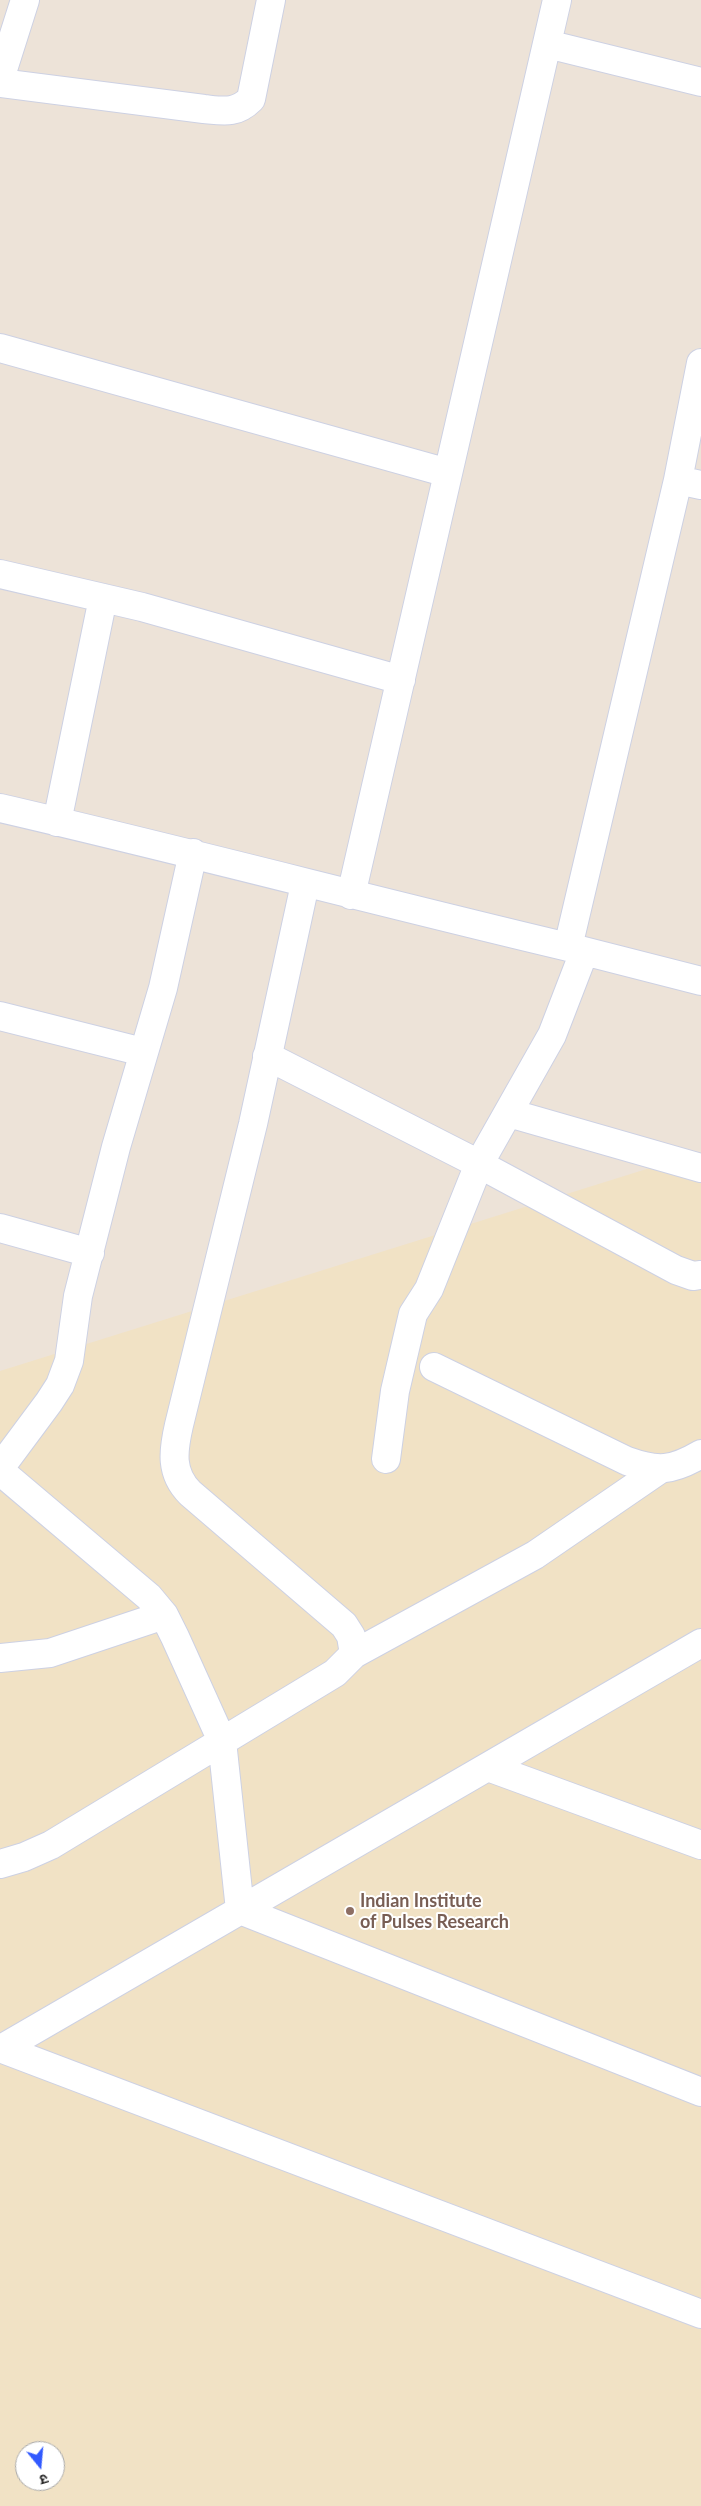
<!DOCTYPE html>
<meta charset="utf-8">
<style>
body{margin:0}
#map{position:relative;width:701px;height:2506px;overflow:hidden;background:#ede3d8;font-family:Lato,"Noto Sans Devanagari",sans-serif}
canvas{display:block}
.north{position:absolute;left:15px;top:2441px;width:50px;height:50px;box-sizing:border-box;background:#fff;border:1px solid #a9a9a9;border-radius:50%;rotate:163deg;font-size:14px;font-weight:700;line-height:20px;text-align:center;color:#282828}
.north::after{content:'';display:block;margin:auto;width:18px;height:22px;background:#325aff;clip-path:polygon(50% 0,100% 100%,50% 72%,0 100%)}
</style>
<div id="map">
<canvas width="701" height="2506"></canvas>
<div class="north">उ</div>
</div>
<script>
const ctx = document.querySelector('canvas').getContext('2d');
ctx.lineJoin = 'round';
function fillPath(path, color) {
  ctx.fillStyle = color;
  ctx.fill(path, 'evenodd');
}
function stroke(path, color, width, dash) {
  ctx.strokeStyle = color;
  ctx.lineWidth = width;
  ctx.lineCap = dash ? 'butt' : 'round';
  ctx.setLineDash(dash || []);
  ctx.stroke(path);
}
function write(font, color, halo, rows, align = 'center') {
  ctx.font = font + ' Lato,sans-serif';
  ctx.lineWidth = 4;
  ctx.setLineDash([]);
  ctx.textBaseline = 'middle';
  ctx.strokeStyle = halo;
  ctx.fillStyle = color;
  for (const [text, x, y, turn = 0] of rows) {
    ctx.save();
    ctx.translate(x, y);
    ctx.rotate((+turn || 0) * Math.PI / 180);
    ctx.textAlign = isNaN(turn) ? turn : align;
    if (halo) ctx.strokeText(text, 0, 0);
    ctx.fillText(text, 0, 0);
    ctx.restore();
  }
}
fillPath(new Path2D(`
 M701,1152V2506H0V1371ZM25,2451H55V2481H25Z`), '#f1e2c5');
const minor = new Path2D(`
 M547,44L701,82
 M0,79L25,0
 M0,83L204,109C224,111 236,114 251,99L271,0
 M0,348L448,473
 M701,363L678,480L701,485
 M678,480L568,947L701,981
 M0,574L142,607L401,680
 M0,808C190,852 378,902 568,947
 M57,822L103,598
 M351,895L557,0
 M0,1016L143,1052
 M267,1056L479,1164L676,1270L693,1276L701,1275
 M509,1113L701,1168
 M0,1228L90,1253
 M434,1367L627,1461C658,1472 672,1471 701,1454
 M386,1459L395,1391L413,1314L429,1289L479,1164L552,1035L584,952
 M0,1468L49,1402L60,1385L69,1361L78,1296L116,1147L163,988L193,853
 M0,1471L149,1597L164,1615L175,1637L222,1741L240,1910L701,2092
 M354,1654L535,1555L659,1470
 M0,1658L50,1653L164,1615
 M488,1767L701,1845
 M0,1864L24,1857L51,1845L335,1673L354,1654L351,1636L344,1625L190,1493C170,1473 173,1451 179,1425L253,1124L305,884
 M0,2048L701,2314
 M1,2049L701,1643`);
stroke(minor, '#cdd1e3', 30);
stroke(minor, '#fff', 28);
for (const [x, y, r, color] of [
 [350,1911,5,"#8d6e63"]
]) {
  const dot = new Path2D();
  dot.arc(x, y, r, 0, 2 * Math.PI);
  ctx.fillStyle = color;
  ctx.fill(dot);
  stroke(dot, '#fff', 2);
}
write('bold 18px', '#785e54', '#fff', [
 ["Indian Institute",360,1901],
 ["of Pulses Research",360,1922]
], 'left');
</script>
